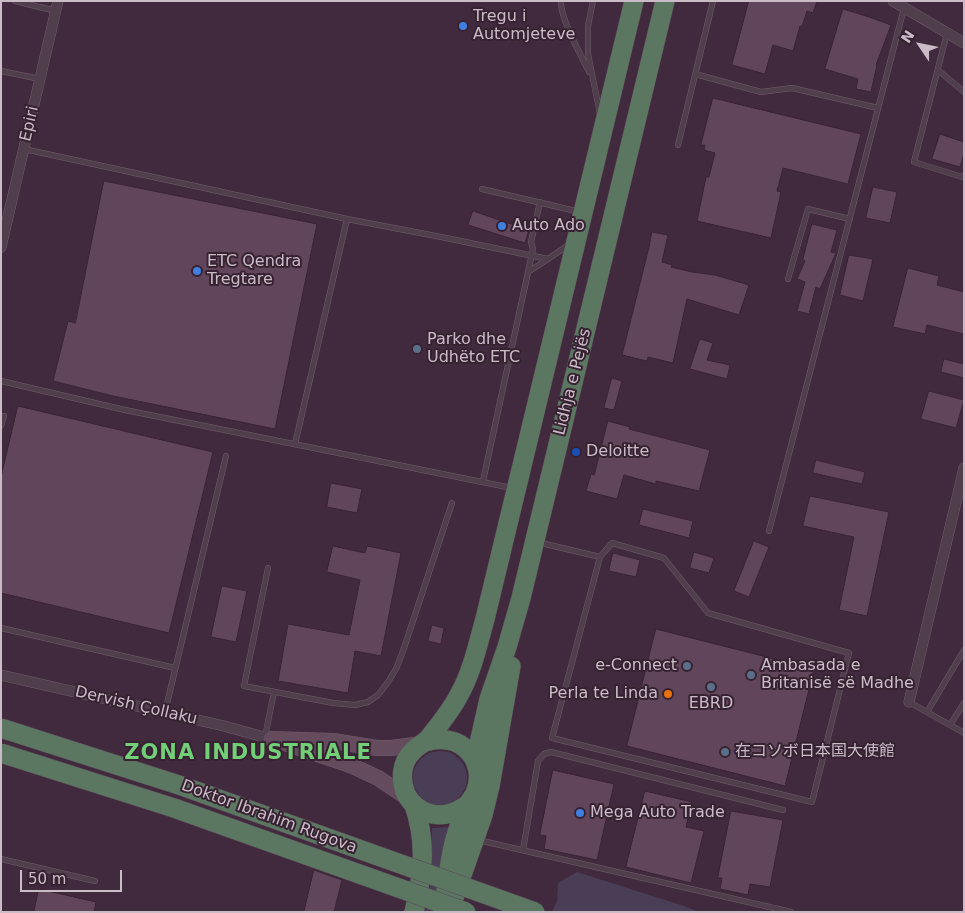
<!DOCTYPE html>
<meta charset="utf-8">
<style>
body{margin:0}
#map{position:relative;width:965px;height:913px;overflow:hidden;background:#412a3d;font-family:"DejaVu Sans",sans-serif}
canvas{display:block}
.frame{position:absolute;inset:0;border:2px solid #cbbbc7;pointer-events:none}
.north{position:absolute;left:895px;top:20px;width:50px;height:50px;-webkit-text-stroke:4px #372232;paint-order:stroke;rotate:304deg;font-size:14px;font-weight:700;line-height:20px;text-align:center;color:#cbbbc7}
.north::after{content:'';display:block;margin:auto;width:18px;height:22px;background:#cbbbc7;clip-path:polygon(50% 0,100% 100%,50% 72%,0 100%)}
.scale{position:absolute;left:20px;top:870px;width:102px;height:22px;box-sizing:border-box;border:2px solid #cbbbc7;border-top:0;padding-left:6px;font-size:15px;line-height:18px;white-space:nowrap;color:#cbbbc7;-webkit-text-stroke:4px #372232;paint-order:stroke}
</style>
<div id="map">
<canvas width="965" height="913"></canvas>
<div class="frame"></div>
<div class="north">N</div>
<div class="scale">50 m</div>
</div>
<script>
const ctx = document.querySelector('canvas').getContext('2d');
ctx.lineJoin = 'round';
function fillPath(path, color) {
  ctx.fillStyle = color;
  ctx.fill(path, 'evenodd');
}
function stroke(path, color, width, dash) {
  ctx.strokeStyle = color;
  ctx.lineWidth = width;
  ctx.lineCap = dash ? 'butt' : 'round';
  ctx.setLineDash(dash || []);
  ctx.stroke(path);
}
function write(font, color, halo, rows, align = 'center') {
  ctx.font = font + ' "DejaVu Sans","Noto Sans SC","Noto Sans JP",sans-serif';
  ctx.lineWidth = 4;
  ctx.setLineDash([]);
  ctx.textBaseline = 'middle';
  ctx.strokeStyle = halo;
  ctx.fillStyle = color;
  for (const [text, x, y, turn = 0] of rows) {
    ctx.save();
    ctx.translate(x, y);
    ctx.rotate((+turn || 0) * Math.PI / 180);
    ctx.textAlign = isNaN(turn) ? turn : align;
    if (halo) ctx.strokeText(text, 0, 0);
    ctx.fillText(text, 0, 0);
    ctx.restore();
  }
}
fillPath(new Path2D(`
 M413 778a27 27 0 1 1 54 0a27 27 0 1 1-54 0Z
 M452,827L433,912H425L432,876V828Z
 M577,872L684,906L699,912H552L557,901L558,883Z`), '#4a3e57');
const building = new Path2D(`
 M749,1H817L813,13L807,11L802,27L800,26L793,51L773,45L765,74L732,65Z
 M843,9L869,17L891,25L876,65H877L871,92L856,89L858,79L825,69Z
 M713,98L861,134L848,184L783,168L777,191L781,192L771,238L697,221L706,177H709L715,153L704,150L705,145H701Z
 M940,134L964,142V154L960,167L932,159Z
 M104,181L317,224L275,429L113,396L53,381L68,321L75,323Z
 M873,187L897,192L890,223L866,218Z
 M473,211L529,230L525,243L468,225Z
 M812,224L837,230L831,252L836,253L820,289L816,287L809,314L797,311L805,282L797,279L805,261L803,260Z
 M652,232L668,235L662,262L672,265L671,267L692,272L715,275L749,285L739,315L687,299L673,363L648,357L647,361L622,355L649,247Z
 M849,255L873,259L863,301L840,295Z
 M908,268L939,276L937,285L964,292V334L927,325L925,334L893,327Z
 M700,339L713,343L707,360L730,365L727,379L690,369Z
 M944,359L964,364V378L941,372Z
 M612,378L622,381L614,410L604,408Z
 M929,391L964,400L956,428L921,419Z
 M18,406L213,452L169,633L1,593V477Z
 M608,421L630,427L629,429L710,450L699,491L656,481V484L624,475L617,499L586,491L591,474L594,475Z
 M816,460L865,472L862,484L813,473Z
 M331,483L362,489L357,513L327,507Z
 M810,496L889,512L867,616L839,610L854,537L803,526Z
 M643,509L693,521L689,538L639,525Z
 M754,541L769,547L749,597L734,591Z
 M333,546L365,553L367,546L401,553L381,656L355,651L348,693L278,681L288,624L349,635L360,580L327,572Z
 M694,552L714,558L709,573L690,568Z
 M613,553L640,560L636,577L609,571Z
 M222,586L247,591L236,642L211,637Z
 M432,625L444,628L441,644L428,641Z
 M656,629L814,669L785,786L627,746Z
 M553,770L614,784L597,860L544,849L546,836L540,835Z
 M645,791L692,802L686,827L704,831L691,883L626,867Z
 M731,811L783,820L770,887L750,884L748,895L720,889L722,878H718Z
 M314,870L342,880L334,912H304Z
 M39,889L96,902L94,912H34Z`);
fillPath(building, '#61465b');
stroke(building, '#392434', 1);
const lane = new Path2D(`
 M15,1L56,11
 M561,1C560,18 581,55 589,72
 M593,1L588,26V54L600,114
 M947,33L914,162L962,177L964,175
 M938,70L964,92
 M1,71L40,79
 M695,74L761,92L792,88L878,108
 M678,145L713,1
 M24,149L347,219L441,237L548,259L570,244
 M482,189L580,212
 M528,272L548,259
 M788,279L808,209L850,219
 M1,381L125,410L512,488
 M1,416H4L1,426
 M295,444L347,219
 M483,481L533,249L531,242L540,202
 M769,531L904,8
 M537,542L600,557L612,543L664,558L708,613L849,653L812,802L552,738L600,557
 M268,568L244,686L333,703L355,705L368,702L378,695L388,682L396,669L403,651L452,503
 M1,628L175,668
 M909,702L964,733
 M165,712L226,456
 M927,712L964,650
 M950,725L964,703
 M265,737L274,692
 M478,840L791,912
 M523,850L538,761L544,754L551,752L783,810
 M1,859L95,881`);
const street = new Path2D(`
 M893,1L964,43
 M1,247L58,1
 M1,675L224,726L271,739
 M909,702L964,468`);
const secondary = new Path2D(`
 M271,739L333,741L377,748H391L422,744
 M287,744L347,764L361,770L378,778L408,798`);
const highway = new Path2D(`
 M425,742C439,738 453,738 465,748C478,759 482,777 475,793C473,798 469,801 467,806C462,817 458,828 455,839C450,857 448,877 445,896
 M475,761L489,699L507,647L521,598L665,1
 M468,804C457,812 446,817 432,814C421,812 411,804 406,794C400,780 401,762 413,751C417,746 423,744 428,739C439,725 451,711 459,695C472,672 478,644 485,619L634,1
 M414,805C427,843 423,873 414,912
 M449,912L483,815L490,786L511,666`);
stroke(lane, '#6f5c6a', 6);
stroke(street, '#6f5c6a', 11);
stroke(secondary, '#6f5c6a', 16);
stroke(highway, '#5c4857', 20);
stroke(lane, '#513e4d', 5);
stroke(street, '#513e4d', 10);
stroke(secondary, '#644c5e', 15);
stroke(highway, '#5b7762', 19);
const highwayBridge = new Path2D(`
 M1,728L182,786L535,912
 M1,753L174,808L466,912`);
stroke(highwayBridge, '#5c4857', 20, []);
stroke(highwayBridge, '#5b7762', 19);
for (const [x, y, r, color] of [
 [463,26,5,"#3f7fe0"],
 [502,226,5,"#3f7fe0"],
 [197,271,5,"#3f7fe0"],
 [417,349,5,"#5c6f8a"],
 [576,452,5,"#1a4fb4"],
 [687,666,5,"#5c6f8a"],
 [751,675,5,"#5c6f8a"],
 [711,687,5,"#5c6f8a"],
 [668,694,5,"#e8710a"],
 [725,752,5,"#5c6f8a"],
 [580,813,5,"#3f7fe0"]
]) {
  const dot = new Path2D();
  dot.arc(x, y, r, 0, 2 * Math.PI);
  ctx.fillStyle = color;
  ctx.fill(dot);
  stroke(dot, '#372232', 2);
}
write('16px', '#cbbbc7', '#372232', [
 ["Tregu i",473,17],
 ["Automjeteve",473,35],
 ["Auto Ado",512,226],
 ["ETC Qendra",207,262],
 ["Tregtare",207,280],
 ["Parko dhe",427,340],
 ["Udhëto ETC",427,358],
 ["Deloitte",586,452],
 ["e-Connect",677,666,"right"],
 ["Ambasada e",761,666],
 ["Britanisë së Madhe",761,684],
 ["Perla te Linda",658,694,"right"],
 ["EBRD",711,704,"center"],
 ["在コソボ日本国大使館",735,752],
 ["Mega Auto Trade",590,813]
], 'left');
write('16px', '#cbbbc7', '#372232', [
 ["Epiri",30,124,-77],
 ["Lidhja e Pejës",573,382,-76],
 ["Dervish Çollaku",136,706,13],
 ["Doktor Ibrahim Rugova",269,817,20]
]);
ctx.letterSpacing = '1px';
write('bold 21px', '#73ce78', '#372232', [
 ["ZONA INDUSTRIALE",248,754]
]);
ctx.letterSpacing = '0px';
</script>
